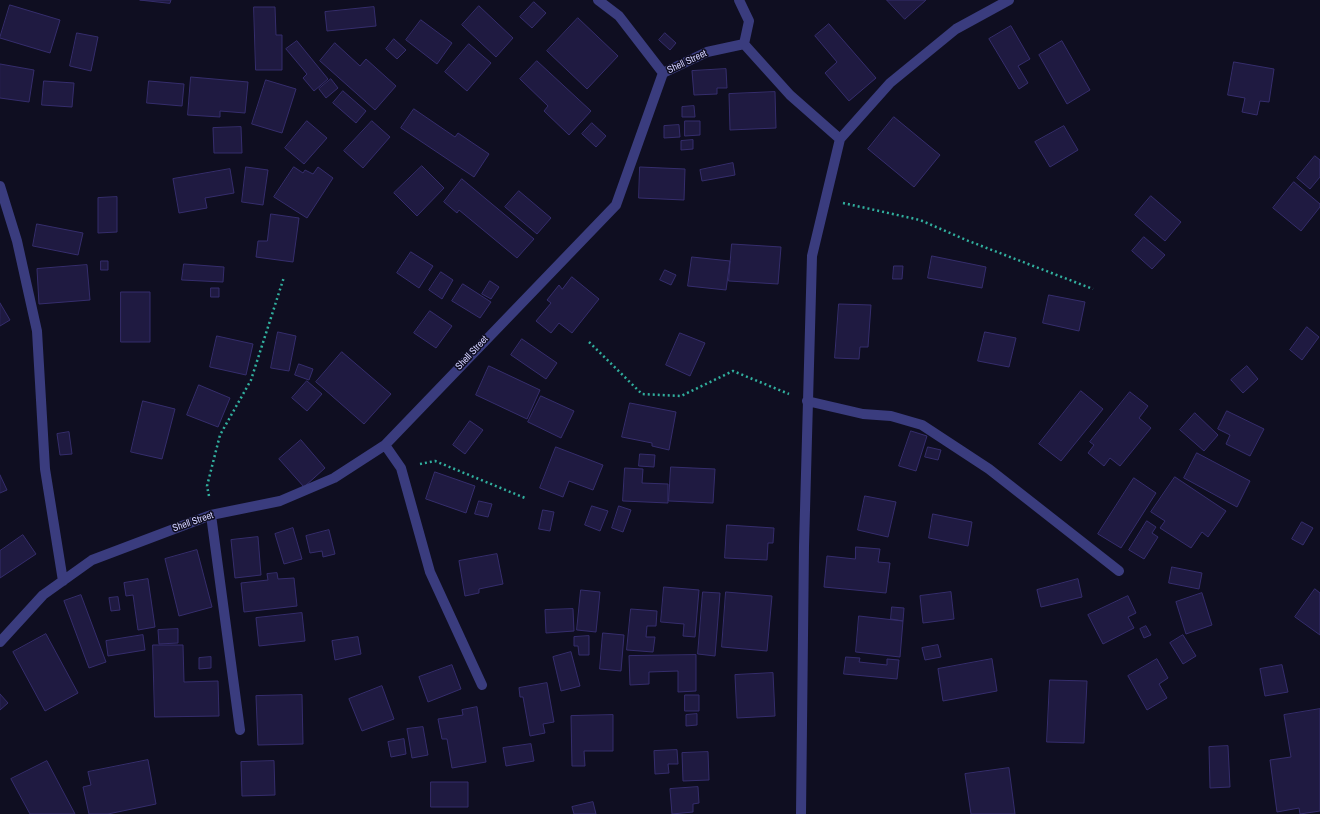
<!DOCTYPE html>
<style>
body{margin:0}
canvas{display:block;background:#0f0e21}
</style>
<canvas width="1320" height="814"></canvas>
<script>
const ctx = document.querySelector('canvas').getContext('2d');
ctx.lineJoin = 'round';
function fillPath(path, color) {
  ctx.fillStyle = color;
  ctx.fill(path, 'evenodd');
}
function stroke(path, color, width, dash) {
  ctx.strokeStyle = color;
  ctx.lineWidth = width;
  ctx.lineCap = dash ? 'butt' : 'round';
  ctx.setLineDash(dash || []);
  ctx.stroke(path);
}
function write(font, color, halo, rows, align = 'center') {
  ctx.font = font + ' "Archivo Narrow",sans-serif';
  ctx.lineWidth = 3;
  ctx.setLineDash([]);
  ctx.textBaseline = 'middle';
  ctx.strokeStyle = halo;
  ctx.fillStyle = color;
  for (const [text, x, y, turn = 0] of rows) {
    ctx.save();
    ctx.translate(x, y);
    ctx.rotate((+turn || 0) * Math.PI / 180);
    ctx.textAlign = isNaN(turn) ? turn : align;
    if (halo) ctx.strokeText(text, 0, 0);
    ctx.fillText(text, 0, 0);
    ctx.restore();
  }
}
const building = new Path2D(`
 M140,0H171L170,3Z
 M887,0H926L905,19Z
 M534,2L546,13L532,28L520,17Z
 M10,5L60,20L50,53L0,38Z
 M479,6L513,38L496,57L462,25Z
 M254,7H275L276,35H282V70H256Z
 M374,7L376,26L327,31L325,12Z
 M578,18L618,56L587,89L547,51Z
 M421,20L452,43L437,64L406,40Z
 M829,24L876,78L849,101L825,73L837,62L815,36Z
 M1011,26L1030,59L1018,66L1028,83L1019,89L989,39Z
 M77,33L98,37L91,71L70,66Z
 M665,33L676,43L670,50L659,40Z
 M394,39L406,50L397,59L386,49Z
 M297,41L328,79L314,91L303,78L307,74L286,49Z
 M1062,41L1090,90L1067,104L1039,55Z
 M335,43L360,66L366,59L396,86L375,110L320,61Z
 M469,44L491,63L467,91L445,72Z
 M537,61L591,111L569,135L544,111L548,106L520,79Z
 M1234,62L1274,69L1269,102L1260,101L1257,115L1242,112L1245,98L1228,95Z
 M0,64L34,70L29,102L0,98Z
 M726,69L727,88H717V94L694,95L692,71Z
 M191,77L248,82L245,113L220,111V117L188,115Z
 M331,79L338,88L326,98L319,89Z
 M266,80L296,89L282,133L252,124Z
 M44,81L74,83L72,107L42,105Z
 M149,81L184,84L182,106L147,103Z
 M343,91L366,111L356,123L333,103Z
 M775,92L776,128L730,130L729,94Z
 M694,106L695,117H682V107Z
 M414,109L455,137L458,133L489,154L474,177L401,128Z
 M894,117L940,155L914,187L868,149Z
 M307,121L327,138L304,164L285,148Z
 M372,121L390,137L363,168L344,151Z
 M685,121H700V135L685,136Z
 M592,123L606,136L596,147L582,134Z
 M679,125L680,137L664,138V126Z
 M1064,126L1078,150L1050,167L1035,142Z
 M241,127L242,153H214L213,128Z
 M693,140V149L681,150V141Z
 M1315,156L1320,160V177L1310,189L1297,178Z
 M733,163L735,175L702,181L700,170Z
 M422,166L444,188L417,216L394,193Z
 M246,167L268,170L263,205L242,202Z
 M294,167L303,173L305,170L313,174L318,167L333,178L307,218L274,197Z
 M640,167L685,169L684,200L639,198Z
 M230,169L234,193L205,198L207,208L179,213L173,179Z
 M462,179L534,239L517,258L459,210L457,213L444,202Z
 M1294,182L1320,204V207L1301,231L1273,208Z
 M519,191L551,218L537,234L505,207Z
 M1151,196L1181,222L1165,241L1135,215Z
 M117,197V232L98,233V198Z
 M271,214L299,218L293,262L256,257L258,241H267Z
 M37,224L83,233L78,255L33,246Z
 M1144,237L1165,255L1152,269L1132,251Z
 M732,244L781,247L778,284L729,281Z
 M411,252L433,266L419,288L397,273Z
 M932,256L986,267L982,288L928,278Z
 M692,257L730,261L726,290L688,286Z
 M101,261H108V270H101Z
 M184,264L224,267L223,282L182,280Z
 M87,265L90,300L39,304L37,269Z
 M894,266H903L902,279H893Z
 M665,270L676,275L671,285L660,280Z
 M441,272L453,280L442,299L429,290Z
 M572,277L599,299L572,333L559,323L551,333L536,321L551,303L547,300L559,285L562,289Z
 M490,281L499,287L491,299L482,294Z
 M463,284L491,302L480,318L452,301Z
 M211,288H219V297H211Z
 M121,292H150V342H121Z
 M1049,295L1085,302L1079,331L1043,323Z
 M0,303L10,320L0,326Z
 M839,304L871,305L868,347H860L859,359L835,358Z
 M430,311L452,326L436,348L414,333Z
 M1307,327L1319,337L1302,360L1290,350Z
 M278,332L296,336L289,371L271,368Z
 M985,332L1016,338L1009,367L978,361Z
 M680,333L705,343L690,376L666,365Z
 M217,336L253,344L246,375L210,367Z
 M522,339L557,363L546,379L511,355Z
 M342,352L391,394L364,424L316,382Z
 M299,364L313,369L309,380L295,375Z
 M489,366L540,390L527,419L476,395Z
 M1247,366L1258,379L1243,393L1231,380Z
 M307,381L322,394L307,411L292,398Z
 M199,385L230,398L218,427L187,415Z
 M1081,391L1103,409L1061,461L1039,444Z
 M1130,392L1148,406L1139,418L1151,428L1120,466L1110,458L1104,466L1088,453L1094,445L1090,442Z
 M541,396L574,411L561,438L528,422Z
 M143,401L175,409L162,459L131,452Z
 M630,403L676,412L669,450L652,446V443L622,437Z
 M1227,411L1264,429L1250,456L1226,444L1230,435L1218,429Z
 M1195,413L1218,435L1204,451L1180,430Z
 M470,421L483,430L465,454L453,445Z
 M911,431L927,436L916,471L899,466Z
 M69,432L72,454L60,455L57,434Z
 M301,440L325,468L304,487L279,459Z
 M556,447L603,465L593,490L569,481L563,497L540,488Z
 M928,447L941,450L938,460L925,457Z
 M1197,453L1250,481L1237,507L1184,478Z
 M640,454L655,455L654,467L639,466Z
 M671,467L715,469L713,503L669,501Z
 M625,468L643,469L642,483L668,484V503L623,501Z
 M435,472L475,486L466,513L426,499Z
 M0,475L7,490L0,493Z
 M1175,477L1226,511L1208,537L1202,532L1191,548L1160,528L1165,521L1151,512Z
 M1134,478L1156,493L1121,548L1098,534Z
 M865,496L896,502L888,537L858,530Z
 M479,501L492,504L488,517L475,514Z
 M592,506L608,511L600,531L585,525Z
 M619,506L631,510L623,532L612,528Z
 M543,510L554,512L550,531L539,529Z
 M933,514L972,522L968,546L929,538Z
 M1147,521L1156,527L1152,533L1158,537L1144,559L1129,550Z
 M1302,522L1313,528L1303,545L1292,539Z
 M727,525L774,528L773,543H768L767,560L725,558Z
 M293,528L302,559L284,564L275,534Z
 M329,530L335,554L323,557L322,551L310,553L306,536Z
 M23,535L36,554L0,578V551Z
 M258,537L261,575L235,578L231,540Z
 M856,547L880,549L878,562L890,563L886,593L824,587L827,556L855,559Z
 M197,550L212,607L179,616L165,559Z
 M497,554L503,584L479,589V593L465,596L459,561Z
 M1172,567L1202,573L1199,589L1169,583Z
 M277,573L278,579L294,578L297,606L244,612L241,583L268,580L267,574Z
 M148,579L155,627L138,630L133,595L126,596L124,583Z
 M1078,579L1082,597L1041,607L1037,590Z
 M664,587L699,590L695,637L683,636L684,624L661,622Z
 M1315,589L1320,593V635L1295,617Z
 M581,590L600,592L596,632L577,630Z
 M703,592L720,593L715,656L698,654Z
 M726,592L772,596L767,651L722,647Z
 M951,592L954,619L923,623L920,596Z
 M1202,593L1212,625L1186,634L1176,602Z
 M81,595L106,662L89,668L64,601Z
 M1128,596L1136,613L1128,617L1134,628L1103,644L1088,615Z
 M118,597L120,610L111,611L109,598Z
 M892,607L904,608L903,621L891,619Z
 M573,609L574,631L546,633L545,610Z
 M631,609L657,611L656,626H647L646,637H655L653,652L627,650Z
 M302,613L305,641L259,646L256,618Z
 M859,616L903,621L900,657L856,652Z
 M1146,626L1151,635L1144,638L1140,629Z
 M178,629V643L159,644L158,630Z
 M603,633L624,635L621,671L600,669Z
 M46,634L78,693L45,711L13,652Z
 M143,635L145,650L108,656L106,641Z
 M1183,635L1196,656L1183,664L1170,643Z
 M589,636V655H579L578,646H574V637Z
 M358,637L361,654L335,660L332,641Z
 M153,645H183L184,682L218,681L219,716L155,717Z
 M938,645L941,657L925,660L922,648Z
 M571,652L580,686L561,691L553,657Z
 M696,655V691L678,692V671L649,672V684L630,685L629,656Z
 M211,657V668L199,669V658Z
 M846,657L860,658L859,662L887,665V659L899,660L897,679L844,674Z
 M992,659L997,691L943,701L938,669Z
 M1157,659L1168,678L1159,684L1167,698L1147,710L1128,676Z
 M452,665L461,689L428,702L419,677Z
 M1282,665L1288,692L1265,696L1260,669Z
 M773,673L775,716L737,718L735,675Z
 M1050,680L1087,681L1084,743L1047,742Z
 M547,683L554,722L543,724L545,733L530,736L523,697H520L519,688Z
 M382,686L394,719L362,731L349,699Z
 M0,694L8,703L0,710Z
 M302,695L303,744L258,745L256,696Z
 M685,695H699V711H685Z
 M477,707L486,762L452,768L447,739H442L438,719L463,715L462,710Z
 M1320,709V811L1300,814L1299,808L1277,812L1270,760L1291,757L1284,715Z
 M697,714V725L686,726V715Z
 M613,715V751H584L585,766H572L571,716Z
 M423,727L428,755L412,758L407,729Z
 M404,739L406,754L391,757L388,742Z
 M531,744L534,761L506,766L503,748Z
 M1228,746L1230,787L1210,788L1209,747Z
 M677,750L678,764H668L669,773L655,774L654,751Z
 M708,752L709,780L683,781L682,753Z
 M148,760L156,804L108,814H89L83,787L91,785L88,772Z
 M47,761L75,814H30L11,779Z
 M274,761L275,795L242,796L241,762Z
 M1009,768L1015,814H971L965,774Z
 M431,782H468V807H431Z
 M698,787L699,803L693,804V812L672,814L670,789Z
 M593,802L596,814H574L572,807Z`);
fillPath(building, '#1f1a41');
stroke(building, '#352d6c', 1);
stroke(new Path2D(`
 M843,203L920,220L966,240L1093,289
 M589,342L642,394L681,396L733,371L789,394
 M420,464L435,461L525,498
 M209,496L207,486L220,435L251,380L284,277`), '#31af9e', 2.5, [2, 3]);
stroke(new Path2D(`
 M598,0L619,16L663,73
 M739,0L749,21L744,44
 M0,186L17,241L37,331L45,469L63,581
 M807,401L863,414L891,416L922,425L989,469L1119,571
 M385,445L401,468L430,572L482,685
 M211,515L240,730
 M0,642L43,595L92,560L211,515L280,501L334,478L385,445L616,205L663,73L707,52L744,44L790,95L840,139
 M801,814L804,546L812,256L840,139L890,83L956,29L1009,0`), '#3a3c7e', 10);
write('10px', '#d0cefe', '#0f0e21', [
 ["Shell Street",687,62,-25],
 ["Shell Street",472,353,-47],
 ["Shell Street",193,522,-19]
]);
</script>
